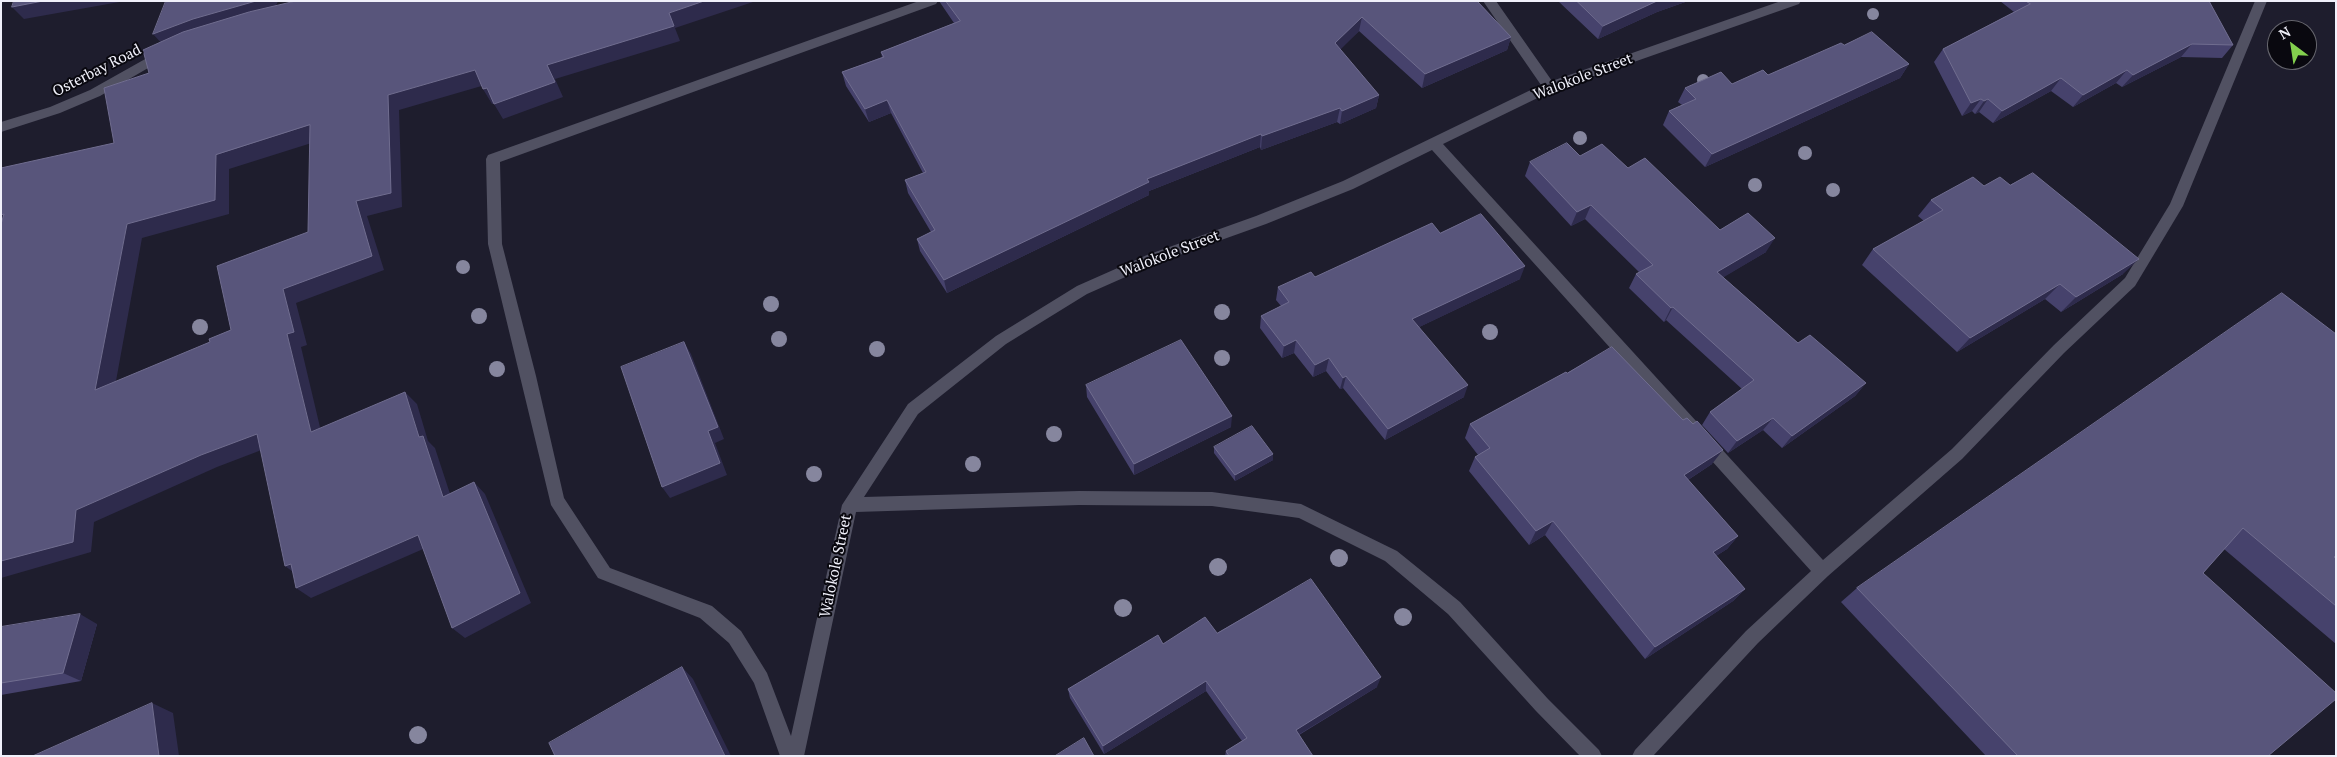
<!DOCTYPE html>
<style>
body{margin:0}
#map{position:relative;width:2337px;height:757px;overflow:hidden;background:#1e1d2d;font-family:"PT Serif",serif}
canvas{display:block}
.frame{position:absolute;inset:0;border:2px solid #f0f0fa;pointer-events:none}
.north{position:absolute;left:2267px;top:20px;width:50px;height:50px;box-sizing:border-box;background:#09080f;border:1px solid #65656d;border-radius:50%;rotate:329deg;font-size:14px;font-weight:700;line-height:20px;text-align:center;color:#f0f0fa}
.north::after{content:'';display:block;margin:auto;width:18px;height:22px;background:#83d04e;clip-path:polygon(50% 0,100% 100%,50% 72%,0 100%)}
</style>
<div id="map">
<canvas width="2337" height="757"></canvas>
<div class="frame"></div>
<div class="north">N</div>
</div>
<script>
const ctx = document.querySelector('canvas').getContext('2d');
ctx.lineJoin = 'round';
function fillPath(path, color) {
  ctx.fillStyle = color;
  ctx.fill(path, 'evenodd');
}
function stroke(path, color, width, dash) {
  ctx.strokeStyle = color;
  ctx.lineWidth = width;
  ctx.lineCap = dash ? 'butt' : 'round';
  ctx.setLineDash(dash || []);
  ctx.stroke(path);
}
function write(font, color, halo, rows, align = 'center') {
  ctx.font = font + ' "PT Serif",serif';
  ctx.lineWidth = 4;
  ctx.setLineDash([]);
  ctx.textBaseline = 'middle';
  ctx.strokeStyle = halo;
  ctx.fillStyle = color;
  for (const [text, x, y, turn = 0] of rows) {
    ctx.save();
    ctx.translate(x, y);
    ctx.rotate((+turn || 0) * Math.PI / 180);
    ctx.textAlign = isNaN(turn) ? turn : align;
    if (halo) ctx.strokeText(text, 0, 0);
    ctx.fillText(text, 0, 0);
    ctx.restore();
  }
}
fillPath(new Path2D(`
 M919,1H938L936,4L500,162L502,244L536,376L564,498L610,568L712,606L741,631L767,673L791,736L842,505L908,404L996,336L1077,286L1147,255L1256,216L1343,181L1541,85L1483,1H1496L1552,81L1781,1H1801L1799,4L1554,90L1443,144L1823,560L1952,449L2054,345L2125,278L2170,204L2255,1H2267L2183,206L2135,286L2064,353L1962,459L1828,576L1758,643L1653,756H1632L1635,750L1746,631L1811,571L1432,150L1353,189L1266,224L1157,263L1087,294L1006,344L918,414L864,497L1079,491L1212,492L1301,504L1397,551L1460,602L1548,699L1599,750L1602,756H1580L1536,711L1448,614L1385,561L1299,518L1212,506L1079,505L856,512L804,756H780L754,683L729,643L700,618L598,578L551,505L488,244L486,159L488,155Z
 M163,49L167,51L169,54L167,57L100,96L60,113L1,132V122L50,107L90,90Z`), '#515162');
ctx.fillStyle = '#86869e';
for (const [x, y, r] of [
 [1873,14,6],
 [1703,80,6],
 [1580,138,7],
 [1805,153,7],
 [1755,185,7],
 [1833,190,7],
 [463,267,7],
 [771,304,8],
 [1222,312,8],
 [479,316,8],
 [200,327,8],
 [1490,332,8],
 [779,339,8],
 [877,349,8],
 [1222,358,8],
 [497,369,8],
 [1054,434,8],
 [973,464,8],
 [814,474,8],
 [1339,558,9],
 [1218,567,9],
 [1123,608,9],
 [1403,617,9],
 [418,735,9]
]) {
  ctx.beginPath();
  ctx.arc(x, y, r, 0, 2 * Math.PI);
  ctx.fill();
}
fillPath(new Path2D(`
 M939,1H1477L1511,37L1507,50L1422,88L1359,31L1340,49L1379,95L1376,108L1340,124L1337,122L1261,150L1260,147L1149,191V195L947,293L920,251L917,239L931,232L908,193L905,180L923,173L891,113L869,122L846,86L842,72L882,57L881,52L954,23Z
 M1558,1H1688L1657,12L1598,39Z
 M2000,1H2209L2233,45L2222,58L2181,57L2122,87L2116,83L2073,107L2051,91L1993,123L1979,112L1975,114L1972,111L1962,116L1934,62L1943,49L2014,12Z
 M1844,45L1909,64L1900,78L1705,167L1663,125L1669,111L1682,105L1678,102L1685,88L1732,84L1768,75Z
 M1580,156L1628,168L1720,230L1766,252L1723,277L1798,343L1866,383L1855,396L1782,448L1763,430L1728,453L1702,425L1710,412L1742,389L1666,320L1664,322L1629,288L1636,274L1639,272L1585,219L1571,226L1525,176L1530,162Z
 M1984,186L2123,274L2061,312L2045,299L1957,352L1862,265L1873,249L1924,221L1918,216L1931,200Z
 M1440,233L1520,279L1419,327L1464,397L1385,440L1343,388L1340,389L1326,371L1313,377L1294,353L1282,358L1260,328L1261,316L1281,306L1276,300L1278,287L1315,277Z
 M2282,293L2334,557L2336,559V644L2224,549L2203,573L2268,756H1986L1841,602L1857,588Z
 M1567,373L1712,464L1688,480L1738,536L1727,549L1716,556L1745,589L1733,601L1645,659L1545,535L1529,545L1469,471L1475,457L1478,455L1465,438L1470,424Z
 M1086,385L1231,427L1134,475L1087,397Z
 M1214,447L1273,460L1235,481L1214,453Z
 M97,624L81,681L1,695V627Z
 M1217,633L1377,687L1299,735L1313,756H1225L1226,751L1242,741L1206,691L1104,754L1070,698L1068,689L1163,644Z`), '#46426c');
fillPath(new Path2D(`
 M43,1H125L24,19L12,7Z
 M256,1H278L274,11L164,46L153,34L193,19Z
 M704,1H756L675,28L680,41L555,79L563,97L503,119L494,104L547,65L669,13Z
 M1657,1H1688L1657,12L1598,39L1603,26Z
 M1362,17L1359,31L1333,57L1335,43Z
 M1511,37L1507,50L1422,88L1425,74Z
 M2192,44L2181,57L2122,87L2133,75Z
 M1909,64L1900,78L1705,167L1712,154Z
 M475,70L485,85L399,110L402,207L367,216L384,270L296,303L307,345L301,347L324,444L311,432L287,334L283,289L388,95Z
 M2127,70L2116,83L2073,107L2083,95Z
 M2061,78L2051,91L1993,123L2002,111Z
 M487,88L497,102L492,104L483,89Z
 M1379,95L1376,108L1340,124L1342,111Z
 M1981,99L1972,111L1962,116L1971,103Z
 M1988,99L1979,112L1975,114L1984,101Z
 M887,100L891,113L869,122L865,109Z
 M1340,108L1337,122L1261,150L1262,136Z
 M310,125L321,140L229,169V214L142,238L112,403L95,390L127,224L216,155Z
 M1261,134L1260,147L1149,191V195L947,293L944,280L1147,179Z
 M1591,205L1585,219L1571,226L1577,212Z
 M4,214L1,231V215Z
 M1775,238L1766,252L1709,286L1717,272Z
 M2139,259L2123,274L2061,312L2076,297Z
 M1525,266L1520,279L1409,332L1412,319Z
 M2060,284L2045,299L1957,352L1970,338Z
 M1673,307L1666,320L1664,322L1671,308Z
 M1296,340L1294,353L1282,358L1284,346Z
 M684,342L691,354L724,439L715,443L727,475L670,498L662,487L708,431Z
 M1329,358L1326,371L1313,377L1315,365Z
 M1346,376L1343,388L1340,389L1343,378Z
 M1866,383L1855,396L1782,448L1792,436Z
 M1468,385L1464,397L1385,440L1388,429Z
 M405,392L417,404L428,441L435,448L455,509L443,497L419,437Z
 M1232,416L1231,427L1134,475V464Z
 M1773,418L1763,430L1728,453L1737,441Z
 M257,434L272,446L217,467L94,522L91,552L1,578V561L76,510L201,455Z
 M1723,450L1712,464L1674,489L1684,475Z
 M1273,454V460L1235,481V475Z
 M474,482L485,494L531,603L465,638L452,628Z
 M1553,521L1545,535L1529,545L1536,531Z
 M418,535L430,546L311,598L296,588Z
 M1738,536L1727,549L1702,565L1713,552Z
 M291,564L300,577L285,566Z
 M1745,589L1733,601L1645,659L1655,647Z
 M80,614L97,624L81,681L63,673Z
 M682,667L693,679L731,756H725Z
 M1381,677L1377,687L1293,738L1296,730Z
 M1206,681V691L1104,754L1103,746Z
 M152,703L173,713L179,756H159Z`), '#2e2b4c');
const building = new Path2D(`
 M14,1H43L12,7Z
 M166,1H256L193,19L153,34Z
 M296,1H704L669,13L674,26L547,65L555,82L494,104L487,88L483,89L475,70L388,95L391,193L356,201L372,256L283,289L294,332L287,334L311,432L405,392L419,437L423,436L443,497L474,482L520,593L452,628L418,535L296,588L291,564L285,566L257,434L201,455L76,510L73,542L1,561V224L4,214L1,215V168L114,143L104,88L149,73L143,50L183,32L249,12ZM310,125L308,232L217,266L231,330L209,339L210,342L95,390L127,224L215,200L216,155Z
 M946,1H1477L1511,37L1425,74L1362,17L1335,43L1379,95L1342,111L1340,108L1262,136L1261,134L1147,179L1149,182L944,280L917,239L935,230L905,180L926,172L887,100L865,109L842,72L884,57L881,52L960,21Z
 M1577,1H1657L1603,26Z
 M2026,1H2209L2233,45L2192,44L2133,75L2127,70L2083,95L2061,78L2002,111L1988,99L1984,101L1981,99L1971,103L1943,49L2030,4Z
 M1872,32L1909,64L1712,154L1669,111L1696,99L1685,88L1721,72L1732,84L1763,70L1768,75L1841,43L1844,45Z
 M1567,143L1580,156L1602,144L1628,168L1645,158L1720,230L1748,213L1775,238L1717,272L1798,343L1810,335L1866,383L1792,436L1773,418L1737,441L1710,412L1754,380L1673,307L1671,308L1636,274L1653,265L1591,205L1577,212L1530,162Z
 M2033,173L2139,259L2076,297L2060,284L1970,338L1873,249L1943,210L1931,200L1973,177L1984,186L2000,177L2010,185Z
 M1481,214L1525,266L1412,319L1468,385L1388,429L1346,376L1343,378L1329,358L1315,365L1296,340L1284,346L1261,316L1289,302L1278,287L1311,272L1315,277L1432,223L1440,233Z
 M2282,293L2336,334V555L2334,557L2336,559V606L2243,528L2203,573L2336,693V699L2268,756H2018L1857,588Z
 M1181,340L1232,416L1134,464L1086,385Z
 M684,342L718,427L708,431L720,463L662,487L621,367Z
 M1612,347L1683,420L1687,418L1693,424L1697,421L1723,450L1684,475L1738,536L1713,552L1745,589L1655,647L1553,521L1536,531L1475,457L1490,448L1470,424L1566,372L1567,373Z
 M1252,426L1273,454L1235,475L1214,447Z
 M1311,579L1381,677L1296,730L1313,756H1229L1226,751L1247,738L1206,681L1103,746L1068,689L1158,635L1163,644L1205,617L1217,633Z
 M80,614L63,673L1,683V627Z
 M682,667L725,756H555L549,743Z
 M152,703L159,756H33Z
 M1084,738L1094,756H1055Z`);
fillPath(building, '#58557b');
stroke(building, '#706d8f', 1);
write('15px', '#f0f0fa', '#09080f', [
 ["Osterbay Road",97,71,-27],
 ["Walokole Street",1583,77,-21],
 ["Walokole Street",1170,254,-21],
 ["Walokole Street",836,566,-78]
]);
</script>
